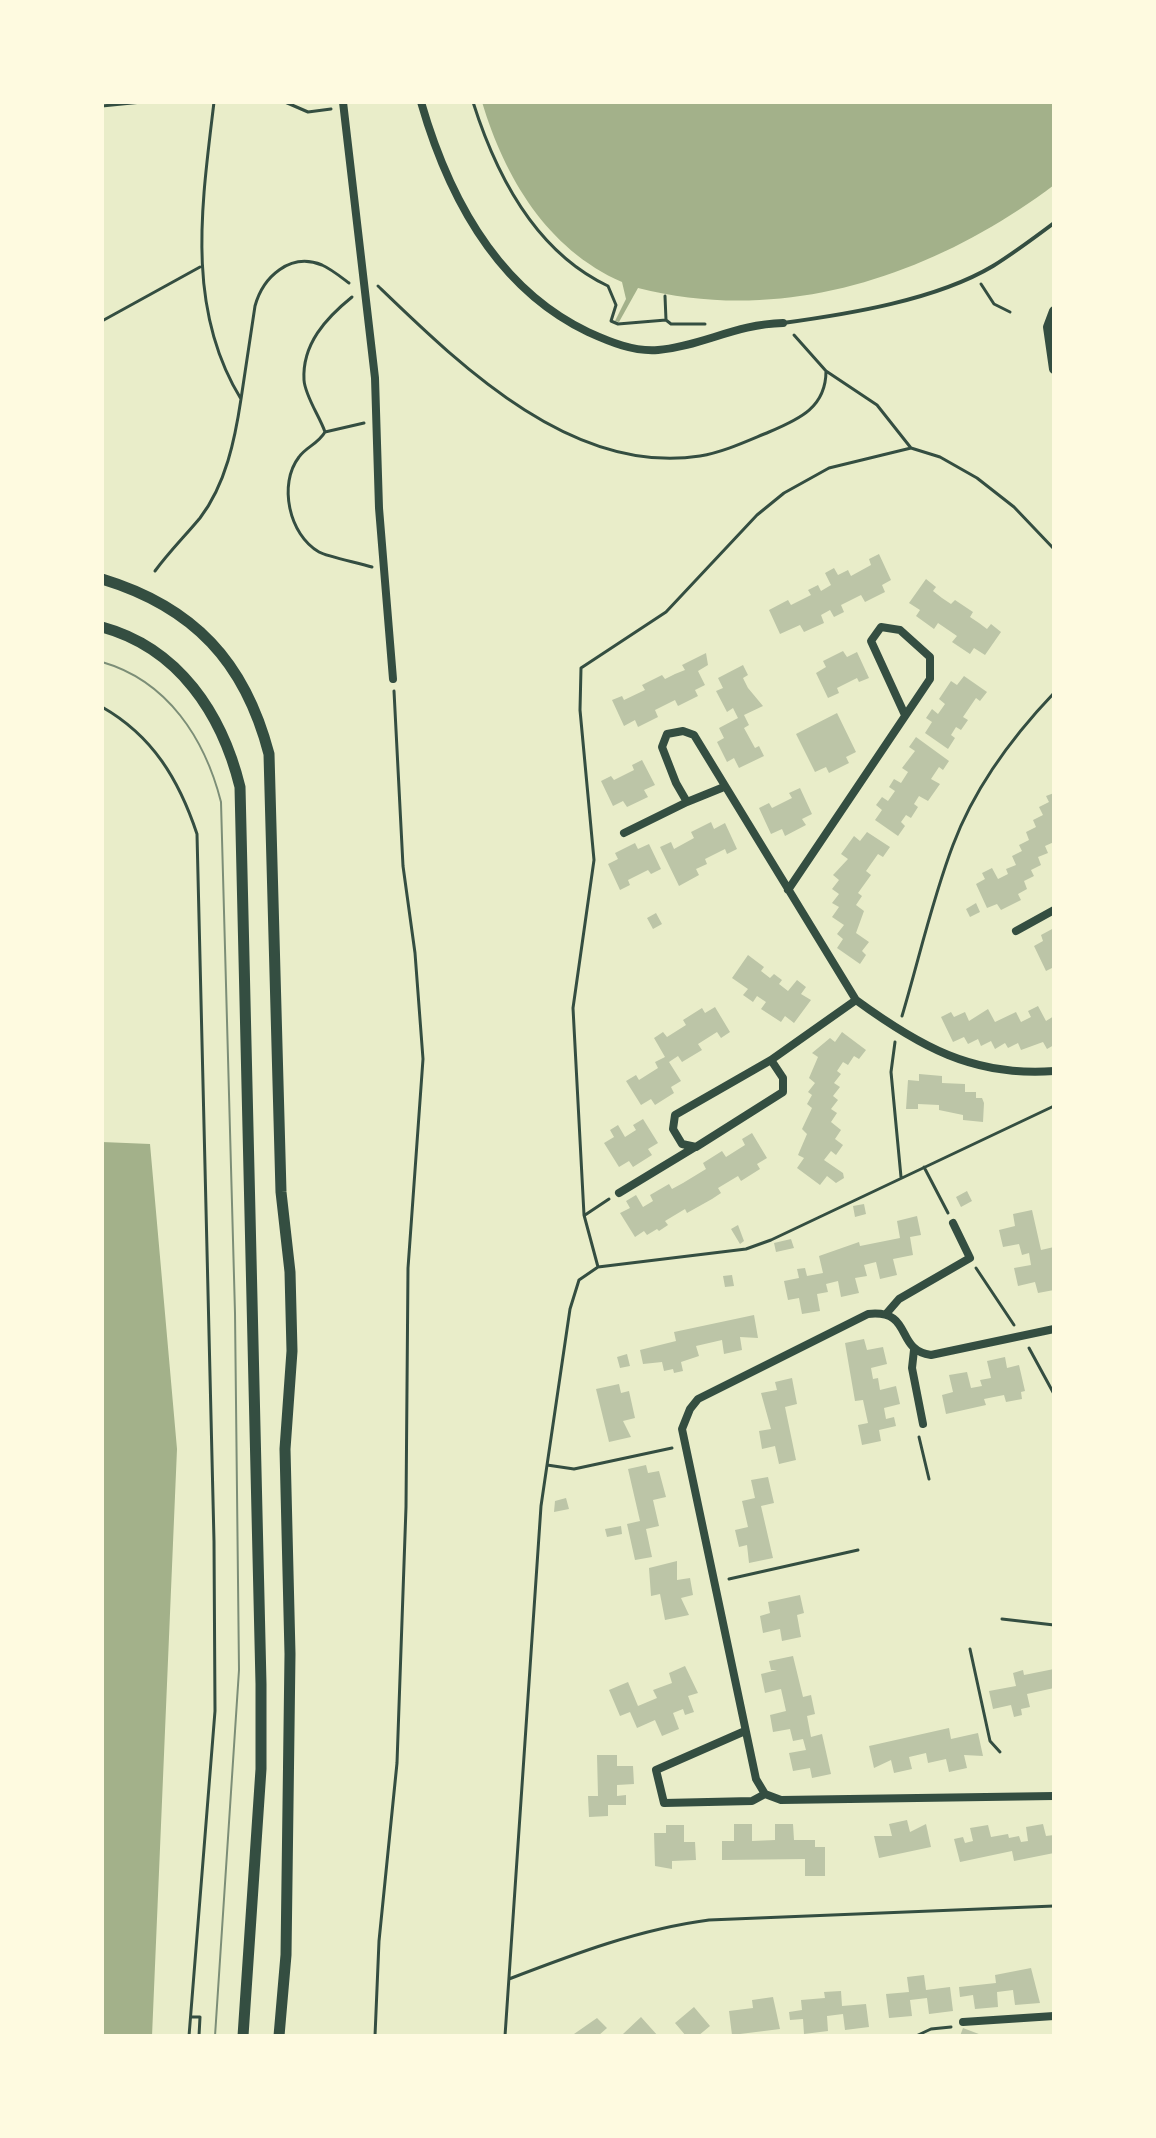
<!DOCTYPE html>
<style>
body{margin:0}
#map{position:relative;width:1156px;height:2138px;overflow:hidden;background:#e9edc9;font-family:"Noto Sans",sans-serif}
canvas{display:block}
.frame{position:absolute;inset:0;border:104px solid #fefae0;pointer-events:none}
</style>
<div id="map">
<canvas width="1156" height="2138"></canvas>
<div class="frame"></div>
</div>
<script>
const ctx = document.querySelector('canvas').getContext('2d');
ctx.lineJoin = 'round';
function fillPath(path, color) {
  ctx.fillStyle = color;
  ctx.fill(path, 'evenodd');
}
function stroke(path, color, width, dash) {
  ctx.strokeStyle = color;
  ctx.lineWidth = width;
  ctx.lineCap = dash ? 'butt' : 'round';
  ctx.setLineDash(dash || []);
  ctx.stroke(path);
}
fillPath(new Path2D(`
 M482,102H1054V185C936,274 786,326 638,288L619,322L615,321L626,299L622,282C547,249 505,178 482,102Z
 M102,1142L150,1144L177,1449L152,2036H102Z`), '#a3b18a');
fillPath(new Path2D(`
 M879,554L891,580L882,585L885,592L865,602L861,595L841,605L844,612L834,617L830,610L821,615L824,623L804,632L800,625L780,634L769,610L788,600L791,605L811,595L808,590L818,585L821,591L831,585L825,573L834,568L838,575L848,570L851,576L871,565L869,559Z
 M926,579L936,587L933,591L942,598L951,604L955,600L973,612L970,617L979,623L987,629L991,624L1001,632L985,655L974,648L970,654L952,642L957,636L938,623L934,629L916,616L920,610L909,603Z
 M843,651L847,657L857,652L869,678L859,682L857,678L837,688L839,693L828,698L816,673L826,667L823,661Z
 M706,653L708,665L698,671L705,685L695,690L698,696L678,706L675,700L655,710L658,717L638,727L635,720L624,726L612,700L622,696L624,700L645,690L642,685L662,675L665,679L675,674L685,670L682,665Z
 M743,665L748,675L743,678L748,688L763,706L744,715L749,725L744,728L755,748L759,746L764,756L739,768L734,758L727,762L717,742L724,738L719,728L738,718L733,708L727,712L716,691L723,688L718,678Z
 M964,676L987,692L980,701L976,698L963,717L968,720L961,730L956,727L951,735L955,738L948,749L925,733L932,722L926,718L932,709L938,714L945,704L939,699L951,681L957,685Z
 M837,713L856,752L846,757L849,763L829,773L826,767L815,772L796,734Z
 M916,737L949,761L943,770L939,767L931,779L940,784L928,801L919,796L914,804L918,807L911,818L906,815L901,822L905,826L898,836L875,820L882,810L876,805L882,797L888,801L895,791L889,787L894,779L901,783L908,772L902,768L915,751L909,747Z
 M642,760L655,785L644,790L648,797L627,807L623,801L613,806L601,781L611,776L614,780L634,770L632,765Z
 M800,788L812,814L802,819L806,825L785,836L782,829L771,834L759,808L769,803L772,808L792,798L789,793Z
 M1054,793V842L1045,846L1048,853L1038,857L1041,865L1031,870L1034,876L1024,881L1027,889L1018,894L1021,900L1001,910L997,904L987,908L976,884L985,879L982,873L992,868L998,879L1008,874L1006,869L1016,865L1012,856L1022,851L1019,845L1029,840L1026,832L1036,827L1033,820L1043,815L1039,807L1049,802L1046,796Z
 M711,822L714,829L725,823L737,849L727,854L725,849L705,859L707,864L696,869L699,875L679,886L660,847L671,842L674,849L694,838L691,832Z
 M867,832L890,847L883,857L878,854L866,871L871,875L858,893L862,896L856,905L864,911L856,933L869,942L862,951L866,955L860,964L837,948L843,939L837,934L844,925L832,917L839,907L832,903L839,894L832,889L839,880L833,875L848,859L841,854L854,836L860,841Z
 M635,843L638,849L649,844L661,869L651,874L648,870L628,880L630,885L620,890L608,864L618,859L615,853Z
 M976,903L980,912L970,917L966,909Z
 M656,913L662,924L653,929L647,918Z
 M1054,928V967L1046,971L1034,946L1043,941L1041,935Z
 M748,955L764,967L761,971L770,978L774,974L782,980L779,984L788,991L797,980L806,987L801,994L811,1000L794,1023L785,1016L781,1022L761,1009L766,1002L757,996L753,1002L743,995L748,989L732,978Z
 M1038,1006L1046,1021L1054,1016V1045L1047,1049L1043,1042L1021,1050L1018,1043L1008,1048L1005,1043L995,1049L991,1041L981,1046L978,1039L968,1044L964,1037L953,1042L941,1017L951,1012L954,1017L965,1012L969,1021L988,1009L995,1022L1016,1012L1021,1022L1031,1017L1028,1011Z
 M715,1007L730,1032L721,1038L717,1032L698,1044L702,1050L682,1062L678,1056L669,1062L681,1081L671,1087L674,1093L655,1105L651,1099L641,1105L626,1081L636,1075L639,1080L658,1068L655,1062L665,1057L654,1038L663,1032L667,1037L686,1025L683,1020L702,1008L705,1013Z
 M842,1032L866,1050L859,1059L854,1056L848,1065L843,1062L837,1071L841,1074L834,1083L840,1087L833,1096L838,1100L831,1109L837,1113L831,1122L841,1130L835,1139L843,1145L836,1155L831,1151L824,1160L843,1173L844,1178L836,1183L827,1176L820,1185L797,1168L804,1158L798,1155L807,1134L802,1129L812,1108L807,1104L812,1095L808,1092L815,1083L809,1078L818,1057L812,1053L830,1038L835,1042Z
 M919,1074L942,1076V1083L965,1084V1092H976V1098H982L984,1103L983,1122L963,1120V1115L939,1110V1105L918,1104V1109H906L908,1080L919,1081Z
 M643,1119L658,1143L648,1149L652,1155L633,1167L629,1161L619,1167L604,1143L614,1137L610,1130L618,1125L625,1137L636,1130L633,1125Z
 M752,1133L767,1158L757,1164L760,1169L741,1181L738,1176L718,1188L721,1193L712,1199L687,1213L685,1209L665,1221L668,1225L659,1231L657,1229L647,1235L644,1231L635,1237L620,1213L630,1208L626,1201L636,1195L643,1207L653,1201L650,1195L669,1184L672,1189L683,1183L706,1169L703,1163L722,1151L726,1157L745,1145L742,1139Z
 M967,1191L972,1201L961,1207L956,1197Z
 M864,1204L866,1214L855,1217L853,1206Z
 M1032,1210L1041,1250L1054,1247V1290L1038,1293L1035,1282L1018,1286L1014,1268L1031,1265L1029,1253L1022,1255L1019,1244L1003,1247L999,1230L1015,1226L1013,1214Z
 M917,1216L921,1235L910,1237L913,1255L893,1259L897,1275L880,1279L876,1262L864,1265L867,1276L855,1278L859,1293L841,1297L838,1281L826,1284L828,1292L817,1294L820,1311L802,1314L799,1298L788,1300L784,1281L799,1278L797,1269L805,1268L807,1276L823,1273L819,1256L859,1242L860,1246L900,1238L897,1221Z
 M738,1225L744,1241L740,1244L731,1229Z
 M791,1239L794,1248L776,1252L774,1243Z
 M732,1275L734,1286L725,1287L723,1276Z
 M754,1315L758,1338L740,1337L742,1350L724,1354L722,1340L696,1346L699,1356L681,1362L683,1371L674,1373L673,1369L664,1371L662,1362L643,1364L640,1350L676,1341L674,1332Z
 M864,1339L867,1350L883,1347L887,1364L871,1368L873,1379L878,1378L880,1390L896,1386L900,1404L884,1408L886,1419L894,1417L896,1426L879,1430L881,1441L862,1445L858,1425L868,1423L863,1400L855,1401L845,1343Z
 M627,1354L630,1366L620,1368L617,1357Z
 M1005,1357L1007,1368L1019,1365L1025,1391L1021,1392L1022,1399L1006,1402L1004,1395L984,1399L986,1405L946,1414L942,1395L953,1392L949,1375L967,1372L971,1388L982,1386L980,1380L991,1378L987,1361Z
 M792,1378L797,1404L785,1407L796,1460L779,1464L775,1446L762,1449L759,1431L771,1429L761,1393L777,1390L775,1382Z
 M619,1384L621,1393L629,1391L635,1418L623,1421L631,1437L609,1442L596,1389Z
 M646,1465L648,1473L659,1471L666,1497L653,1500L659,1526L646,1529L652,1557L635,1560L627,1524L640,1521L628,1469Z
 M768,1477L774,1503L761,1506L773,1558L749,1563L747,1545L739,1547L735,1530L748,1527L742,1501L755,1498L751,1480Z
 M566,1498L569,1509L554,1512L555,1501Z
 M621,1526L622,1534L607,1537L605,1529Z
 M677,1561V1580L690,1578L693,1595L681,1598L689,1615L665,1620L660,1594L651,1596L649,1568Z
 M800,1595L804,1613L797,1615L801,1637L782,1641L780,1629L763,1633L760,1616L770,1613L768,1602Z
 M793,1656L803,1697L811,1695L815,1714L807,1716L811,1737L822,1734L831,1774L812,1778L810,1768L793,1771L789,1753L806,1750L803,1739L793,1741L790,1729L773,1732L770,1715L786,1711L781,1689L765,1693L761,1674L777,1670H771L769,1661Z
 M685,1666L698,1693L688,1696L694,1712L685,1715L683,1709L673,1713L679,1729L662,1736L655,1720L637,1728L630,1712L620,1716L609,1690L628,1682L638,1706L657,1698L653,1690L672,1683L669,1673Z
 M1054,1669V1688L1027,1694L1030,1707L1021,1709L1022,1715L1014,1717L1011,1705L993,1709L989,1691L1016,1686L1013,1673L1023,1670L1024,1675Z
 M949,1728L951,1739L978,1733L983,1756L964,1755L967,1768L949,1772L946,1759L928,1763L926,1753L909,1757L912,1769L894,1773L891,1760L874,1768L869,1746Z
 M597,1755H617V1766H633L634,1784L617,1785V1796L626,1795V1805H608V1816L589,1817L588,1796H598Z
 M907,1820L910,1832L926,1824L931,1847L879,1858L874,1836H892L889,1824Z
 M734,1824H752V1841L775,1840V1824H793L794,1840H815V1847H825V1876H805V1859L722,1860V1841H734Z
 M1043,1824L1046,1836L1054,1835V1853L1014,1861L1012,1851L960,1862L954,1839L963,1837L965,1843L973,1841L970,1828L988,1825L991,1837L1008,1834L1009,1838L1019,1836L1021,1842L1028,1841L1026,1827Z
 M666,1825H684V1842H695L696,1860L672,1861V1869L655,1866L654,1833H666Z
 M1031,1968L1040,2003L1015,2005L1013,1990L997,1992L998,2007L975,2009L973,1995L960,1997L959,1987L996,1983L995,1975Z
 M924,1975L926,1990L950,1987L953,2011L929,2014L927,1998L910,2000L912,2016L889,2018L886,1994L909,1992L907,1977Z
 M841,1991L842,2006L866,2004L869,2027L845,2030L843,2014L827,2016L828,2031L804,2034L803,2019L790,2020L789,2012L802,2010L801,2000L825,1998L824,1992Z
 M773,1997L780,2029L732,2035L729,2011L753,2008L752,2000Z
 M694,2007L710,2026L698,2036H686L675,2023Z
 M641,2017L658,2036H625L623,2034Z
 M597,2018L607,2028L598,2036L574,2034Z
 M963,2028L984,2036H960Z`), '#bcc5a7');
stroke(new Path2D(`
 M285,102L308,112L331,109
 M473,102C496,175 536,252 608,286L616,305L611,321L618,324L666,320
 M102,106L142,102
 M981,284L994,304L1010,312
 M378,286C461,366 573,476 700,456C724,452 747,441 769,432C800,419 826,407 826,371
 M665,296L666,320L671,324H705
 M102,321L200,267
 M794,335L826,371L877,405L911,448
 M241,399L255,306C263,277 290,252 322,265C331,269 341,277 349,283
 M364,423L325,432C318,444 306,447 299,457C278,484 289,535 319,552C328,557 360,563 372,567
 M325,432C320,417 305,396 304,380C302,344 326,318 352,297
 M155,571C169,552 185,536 200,518C226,484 235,439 241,399C185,308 202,203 214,102
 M102,707C153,736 179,780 197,834L214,1541L215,1711L189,2036
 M902,1016C919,959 932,900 953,845C974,789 1013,736 1054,693
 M895,1042L891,1072L901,1177
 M924,1167L948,1213
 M585,1215L609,1199
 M598,1267L746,1249L771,1240L1054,1106
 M976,1268L1014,1325
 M1029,1348L1054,1394
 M919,1437L929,1479
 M547,1465L574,1469L672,1448
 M729,1579L858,1550
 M1002,1619L1054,1625
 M970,1649L990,1741L1000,1752
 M509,1979C574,1954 640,1929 709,1920L1054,1906
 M191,2017H200L199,2036
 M375,2036L379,1941L397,1763L406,1507L408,1268L423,1059L415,953L403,866L394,691
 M505,2036L541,1506L570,1309L579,1280L598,1267L584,1215L573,1008L594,860L580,710L581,668L666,612L757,515L784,493L829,468L911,448L940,457L977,478L1014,507L1054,549
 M916,2036L931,2029L951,2027`), '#344e41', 3);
stroke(new Path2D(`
 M783,323C849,314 936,300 993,266C1014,253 1034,238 1054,223`), '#344e41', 4);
stroke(new Path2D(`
 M343,102L375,378L379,508L393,679
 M421,102C448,196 496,288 588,332C610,342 634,352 658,350C702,346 736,324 783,323
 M724,787L687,802L676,783L662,747L667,734L683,731L694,735L856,1000C919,1046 973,1077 1054,1071
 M624,833L687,802
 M788,890L930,679V657L900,630L881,627L871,641L905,715
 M1016,931L1054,910
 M771,1060L783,1078V1092L696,1147L682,1144L673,1129L675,1115L771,1060L856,1000
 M619,1193L695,1147
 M886,1314L899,1299L970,1258L953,1223
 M1054,1329L931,1355C894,1350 914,1309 868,1314L698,1399L690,1409L682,1429L756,1779L765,1794L781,1800L1054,1796
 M914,1350L912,1368L923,1424
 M745,1731L656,1770L664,1803L752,1801L765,1794
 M963,2022L1054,2016`), '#344e41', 8);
stroke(new Path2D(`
 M1054,311L1048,327L1054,369`), '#344e41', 10);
stroke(new Path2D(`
 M102,579C194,607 245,662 269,754L281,1192L290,1272L292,1351L285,1449L290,1654L286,1955L279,2036
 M102,627C179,648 222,714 240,787L261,1684V1769L243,2036`), '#344e41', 11);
stroke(new Path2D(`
 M102,662C168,681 205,739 221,802L235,1313L239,1670L215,2036`), '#7c8e77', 2);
</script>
